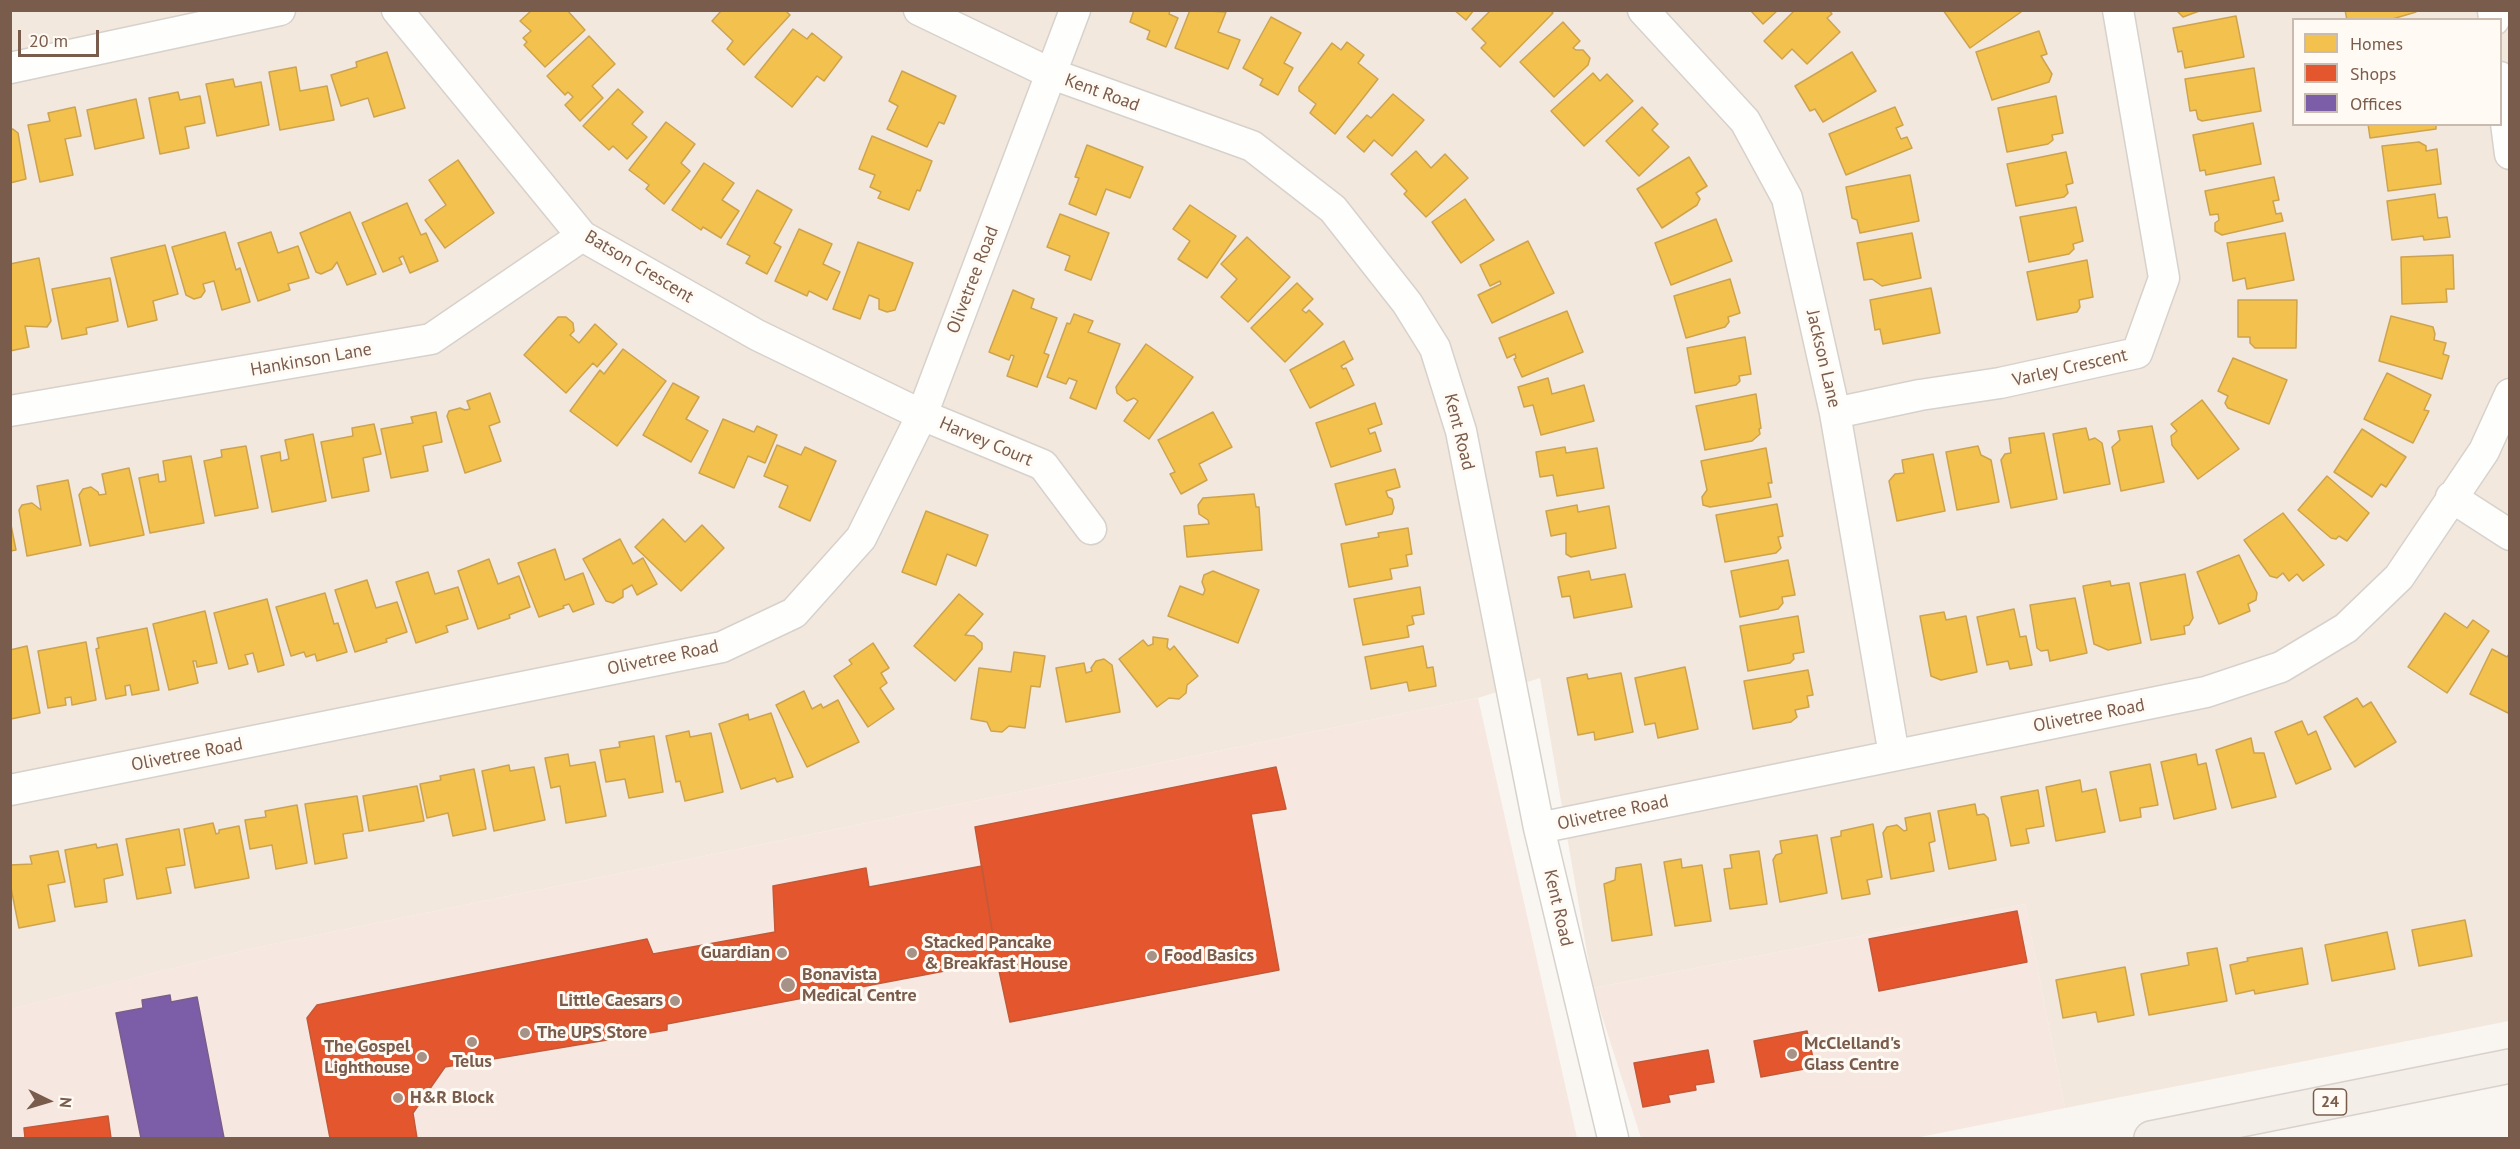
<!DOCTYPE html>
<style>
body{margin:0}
#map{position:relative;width:2520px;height:1149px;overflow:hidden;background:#f9f5f0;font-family:"PT Sans",sans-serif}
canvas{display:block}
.frame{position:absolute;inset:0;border:12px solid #7a5c4d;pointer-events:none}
.legend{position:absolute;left:2292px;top:18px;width:210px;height:108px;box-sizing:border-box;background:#fffaf3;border:2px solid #cabbb1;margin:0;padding:8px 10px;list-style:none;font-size:18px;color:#7a5c4d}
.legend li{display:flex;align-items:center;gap:12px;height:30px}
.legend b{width:30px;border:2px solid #cabbb1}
.north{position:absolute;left:18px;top:1071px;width:60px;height:60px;-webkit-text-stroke:4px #fffaf3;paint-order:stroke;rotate:95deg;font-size:16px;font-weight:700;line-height:24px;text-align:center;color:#7a5c4d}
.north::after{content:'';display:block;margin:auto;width:21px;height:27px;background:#7a5c4d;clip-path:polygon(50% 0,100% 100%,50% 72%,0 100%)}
.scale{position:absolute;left:18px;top:30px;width:81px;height:27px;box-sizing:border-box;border:3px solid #7a5c4d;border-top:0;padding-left:8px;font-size:18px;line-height:21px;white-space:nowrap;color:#7a5c4d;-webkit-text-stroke:4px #fffaf3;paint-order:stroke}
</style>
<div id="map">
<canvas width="2520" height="1149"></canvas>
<div class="frame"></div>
<ul class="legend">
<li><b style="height:16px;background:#f2c14e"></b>Homes</li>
<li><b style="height:16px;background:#e4572e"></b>Shops</li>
<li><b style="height:16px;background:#7b5ea7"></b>Offices</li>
</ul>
<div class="north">N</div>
<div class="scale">20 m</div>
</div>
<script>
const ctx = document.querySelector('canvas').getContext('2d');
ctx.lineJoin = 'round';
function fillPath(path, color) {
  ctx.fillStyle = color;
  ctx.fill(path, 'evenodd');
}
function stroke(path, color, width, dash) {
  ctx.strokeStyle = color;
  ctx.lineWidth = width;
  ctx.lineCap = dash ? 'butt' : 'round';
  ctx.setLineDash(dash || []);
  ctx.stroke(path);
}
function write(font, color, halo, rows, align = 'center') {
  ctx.font = font + ' "PT Sans",sans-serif';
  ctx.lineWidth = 6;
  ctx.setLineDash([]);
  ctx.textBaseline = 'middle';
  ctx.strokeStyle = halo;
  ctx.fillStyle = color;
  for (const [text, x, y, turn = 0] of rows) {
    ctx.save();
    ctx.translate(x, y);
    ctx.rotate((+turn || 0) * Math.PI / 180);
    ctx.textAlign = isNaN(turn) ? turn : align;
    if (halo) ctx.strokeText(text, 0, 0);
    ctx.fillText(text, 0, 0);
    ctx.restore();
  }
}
fillPath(new Path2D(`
 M10,11H2509V1021L2065,1108L2025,904L1593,988L1540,678L1478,698L254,948L11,1009ZM2294,20H2500V124H2294Z`), '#f2e8de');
fillPath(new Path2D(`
 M1478,698L1577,1138H11L10,1009L254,948Z
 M2025,904L2065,1108L1915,1138H1641L1593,988Z`), '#f6e8e1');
const homes = new Path2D(`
 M532,10H567L585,30L545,67L524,45L527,42L523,38L531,31L520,21Z
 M722,10H785L790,15L744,65L727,49L733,41L712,21Z
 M1134,10H1170L1169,14L1178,18L1166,47L1147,39L1150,31L1130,22Z
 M1190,10L1226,12L1218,32L1240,40L1228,69L1175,48Z
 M1454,10H1474L1466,20Z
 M1491,10H1550L1553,13L1500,67L1481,48L1486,43L1472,29Z
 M1750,10H1778L1763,24Z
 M1795,10H1829L1832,14L1827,18L1840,32L1807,64L1792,49L1782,59L1764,41Z
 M1943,10H2020L2021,12L1970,48Z
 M2176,10H2202L2183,17Z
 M2345,10H2416V12L2389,20H2347Z
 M2236,16L2244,57L2185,68L2182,51L2178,52L2173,28Z
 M1271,17L1301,33L1284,63L1293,68L1278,95L1260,85L1263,79L1243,68Z
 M1563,22L1580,41L1573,48L1576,50H1583L1590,58L1588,65L1554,97L1520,62Z
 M793,29L807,39L812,33L842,57L824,81L817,76L792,107L755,77Z
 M2039,31L2047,54L2041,56L2052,74L2049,82L1992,100L1976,52Z
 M589,36L615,64L592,86L603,98L580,121L565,105L573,97L568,92L565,95L547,76Z
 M1347,42L1364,55L1358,63L1378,79L1335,134L1310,113L1316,104L1299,91V87L1332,43L1341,50Z
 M387,52L405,108L374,117L368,98L341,106L331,75L357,67L356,62Z
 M1852,52L1876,91L1823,122L1815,109L1810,111L1795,86Z
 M296,67L300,91L327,86L334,120L280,130L269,72Z
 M2254,68L2261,111L2202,121L2198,119L2196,110L2190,111L2185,79Z
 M902,71L956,96L944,124L939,122L927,147L887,129L898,106L889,101Z
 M1593,73L1600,81L1607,74L1633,101L1584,146L1551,111Z
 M233,79L235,87L261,82L269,125L217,136L206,84Z
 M618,89L643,112L632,124L647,137L627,159L613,146L609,150L583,126Z
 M178,92L180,100L200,96L205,123L185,127L189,148L160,154L149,98Z
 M1393,94L1424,120L1392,156L1374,140L1364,152L1347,137L1367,115L1371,118Z
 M2056,96L2063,133L2052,135L2053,140L2048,144L2007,152L1998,108Z
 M136,99L144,138L95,149L87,110Z
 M75,107L81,136L65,139L73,175L40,182L28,125L50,121L48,113Z
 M1642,107L1658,124L1652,130L1669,147L1639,176L1606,141Z
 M1895,107L1903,125L1896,128L1901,139L1907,137L1912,148L1846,175L1829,134Z
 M666,122L695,144L681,163L690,171L664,204L646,189L649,185L629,170Z
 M2253,123L2261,164L2206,175L2205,170L2200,171L2193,135Z
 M2368,124H2436V129L2370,138Z
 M13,129L18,133L26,179L10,183V130Z
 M872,136L932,161L920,191L917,190L909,210L878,198L881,192L870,187L875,175L859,169Z
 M2419,142L2426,146V151L2437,149L2441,184L2388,191L2382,146Z
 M1087,145L1143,167L1130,198L1106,189L1096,215L1069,204L1079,178L1075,177Z
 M1416,151L1431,168L1445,154L1468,178L1426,217L1404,194L1407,191L1391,174Z
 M2066,152L2073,183L2066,185L2068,193L2064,197L2016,206L2007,164Z
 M1689,157L1707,186L1696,193L1700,199L1697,205L1662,228L1637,189Z
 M458,160L494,213L445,248L425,220L446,205L429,180Z
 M704,163L734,183L722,200L739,211L721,238L703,227L701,230L672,210Z
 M1910,175L1919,221L1860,233L1857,220L1852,218L1846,187Z
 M2274,177L2279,200L2273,201L2276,214L2281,213L2283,221L2222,235L2215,231V223L2219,220L2218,214L2210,215L2205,191Z
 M757,190L792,210L774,243L781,247L767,274L746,263L750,256L727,244Z
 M2435,194L2438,218L2447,217L2450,237L2424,240L2423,236L2392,240L2387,201Z
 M1465,199L1494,240L1461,263L1432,222Z
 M407,203L421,235L426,233L438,261L410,273L403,256L399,258L402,264L383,272L362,223Z
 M1190,205L1236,236L1207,278L1178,259L1190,241L1173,229Z
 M2076,207L2083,241L2073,244L2074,249L2069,254L2029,262L2020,217Z
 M350,212L376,274L347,285L337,262L332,269L321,274L316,272L300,233Z
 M1060,214L1109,233L1091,280L1065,270L1070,256L1047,247Z
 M1716,219L1732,261L1671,285L1655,243Z
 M799,229L832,244L823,264L840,272L827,300L809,291L807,296L775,281Z
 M225,232L236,270L240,268L250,302L222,310L214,281L203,284L205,291L201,297L194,299L186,295L172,247Z
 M271,232L278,253L298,246L309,278L288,284L290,290L258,301L238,243Z
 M1912,233L1921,278L1882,286L1872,279L1864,280L1857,243Z
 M2285,233L2294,280L2247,289L2245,278L2233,281L2227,243Z
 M1247,237L1290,277L1248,322L1221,297L1237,279L1221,264Z
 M1528,241L1554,293L1492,323L1478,295L1501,284L1500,281L1490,286L1480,265Z
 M858,242L913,263L895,310L887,312L879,309V299L869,295L860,319L833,309Z
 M165,245L178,294L153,301L157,320L128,327L111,258Z
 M2453,255L2454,289H2446L2447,302L2402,304L2401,257Z
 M39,258L51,321L47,327L25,326L29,347L10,351V264Z
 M2087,260L2093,297L2079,300L2080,307L2077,312L2037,320L2027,272Z
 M110,278L118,321L86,328L87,334L62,339L52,289Z
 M1730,279L1740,313L1728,317L1729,322L1725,327L1686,338L1674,296Z
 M1297,283L1313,299L1302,310L1306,313L1309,310L1323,324L1285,362L1251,328Z
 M1931,288L1940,333L1883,344L1880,329L1875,330L1870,300Z
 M1013,290L1034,299L1031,308L1057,318L1044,353L1049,355L1037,387L1007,376L1014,356L1011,355L1009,360L989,352Z
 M2238,300H2297L2296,348H2255L2250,343V337H2238Z
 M1567,311L1583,352L1522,377L1514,359L1516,358L1515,354L1507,358L1499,338Z
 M1074,314L1093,321L1088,332L1120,344L1096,409L1070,398L1077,381L1069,378L1066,384L1047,377L1067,323L1070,324Z
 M2391,316L2433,327L2435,334L2434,340L2446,343L2443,354L2449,356L2442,379L2379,361Z
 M558,317H566L573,323L574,331L570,335L579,343L595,324L617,344L597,367L593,363L566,393L524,355Z
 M1745,337L1751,374L1739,376L1740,381L1736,385L1695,393L1687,348Z
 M1344,341L1353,359L1341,366L1343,369L1346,368L1354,385L1310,408L1290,370Z
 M1146,344L1193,377L1149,439L1124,421L1138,401L1134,398L1127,401L1117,393L1116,387Z
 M623,349L666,381L617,446L570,411L600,370L604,374Z
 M2233,358L2287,380L2269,424L2228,408L2225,403L2228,396L2218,391Z
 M2387,373L2431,395L2424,410L2429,411L2413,443L2364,419Z
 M1548,378L1552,394L1584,385L1594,421L1541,435L1533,405L1524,407L1518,387Z
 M673,383L699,397L686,419L708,431L691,462L643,435Z
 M490,393L500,422L489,426L501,461L465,473L447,416L449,411L460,408L465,410L470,409L467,401Z
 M1756,394L1761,428L1759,429L1760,434L1752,441L1705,450L1696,406Z
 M2202,400L2239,449L2198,479L2172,445L2171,436L2177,431L2171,424Z
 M1375,403L1382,424L1368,429L1370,434L1375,432L1381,451L1331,467L1316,423Z
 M436,412L442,442L423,446L428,471L391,478L381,429L413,423L411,417Z
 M1213,412L1232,447L1199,464L1207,480L1181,494L1170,474L1175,472L1158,440Z
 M723,419L754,432L757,426L777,435L765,463L748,456L734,488L699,473Z
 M374,424L381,454L363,458L369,491L332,498L321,442L353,436L352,428Z
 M2152,426L2164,482L2121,491L2112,447L2120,440L2118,431Z
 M2086,428L2089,440L2095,438L2102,443L2110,484L2064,493L2053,434Z
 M2362,429L2406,457L2386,487L2381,484L2372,497L2334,472Z
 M2044,433L2057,499L2011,508L2001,460L2005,454L2011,453L2009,438Z
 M313,434L326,501L272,512L261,456L280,452L281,461L289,459L285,440Z
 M777,445L801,455L805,447L836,461L810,521L779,507L788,486L764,476Z
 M246,446L258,508L215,516L204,461L222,457L221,450Z
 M1978,446L1981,455L1991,460L1999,502L1957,510L1946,452Z
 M1565,447L1566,453L1597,448L1604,488L1557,496L1553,475L1540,477L1536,452Z
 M1766,448L1772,483H1768L1771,497L1710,507L1703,505L1702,497L1707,490L1701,461Z
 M1933,454L1945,511L1897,521L1889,481L1895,474L1904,473L1902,460Z
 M191,456L204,523L150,533L139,478L158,474L159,482L166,481L163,461Z
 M129,468L144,535L90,546L79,495L83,489L91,487L98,492L99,495L106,494L102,474Z
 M1395,469L1400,487L1386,491L1388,497L1392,499L1394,508L1392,514L1346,525L1335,484Z
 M2327,476L2369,513L2347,541L2339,536L2336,539L2331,538L2298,510Z
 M68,480L81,545L27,556L19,510L22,505L32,503L41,510L37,486Z
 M1254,494L1256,507H1259L1262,550L1187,557L1184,526L1209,524L1208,520L1199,514L1198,505L1203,498Z
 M1777,504L1783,536L1778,537L1781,548L1776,553L1725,562L1716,515Z
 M1577,505L1578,512L1609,506L1616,548L1571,557L1566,554V533L1551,536L1546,511Z
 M926,511L988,535L976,566L947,554L936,585L902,572Z
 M2283,513L2324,565L2303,581L2297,574L2289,581L2283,573L2277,578L2270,576L2244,540Z
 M663,519L685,542L702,525L724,548L681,591L635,547Z
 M10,520L16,550L10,551Z
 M1408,528L1412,554L1406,555L1408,566L1390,569L1392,579L1349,587L1341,544L1379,537L1378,533Z
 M620,539L633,564L643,558L657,584L637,595L632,585L623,590V597L613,603L606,601L583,559Z
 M555,549L565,580L583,573L594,604L573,612L569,604L563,606L564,608L539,617L518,563Z
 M2239,555L2257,593L2256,600L2248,604L2250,611L2219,624L2197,572Z
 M489,559L498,584L519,576L530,607L509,615L510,618L478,629L458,571Z
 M1788,560L1795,595L1782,597L1783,603L1778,609L1740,617L1731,571Z
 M1213,571L1259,590L1238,643L1168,616L1180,586L1203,595L1205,590L1202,582L1204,575Z
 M1589,571L1591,580L1625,574L1632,607L1574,618L1570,596L1562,597L1558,577Z
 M428,572L435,594L458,587L468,619L446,626L448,632L416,643L396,582Z
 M2185,574L2193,618L2189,625L2184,626L2185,634L2151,640L2140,583Z
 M367,580L376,608L397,602L407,632L386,639L387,642L355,652L335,590Z
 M2110,581L2111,586L2129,583L2141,643L2108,650L2094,644L2083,586Z
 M1420,587L1424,614L1412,616L1414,624L1407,626L1409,637L1363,645L1354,599Z
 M325,593L334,624L338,623L347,652L317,661L315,654L306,657L304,652L291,656L276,607Z
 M959,594L983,614L965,635L974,636L982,643V649L955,681L914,646Z
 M2075,598L2087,653L2050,661L2048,650L2041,651L2037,648L2030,605Z
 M267,599L284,665L258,672L253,653L245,655L248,664L229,669L214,613Z
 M2014,609L2020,637L2026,636L2032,665L2010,669L2008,661L1987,665L1977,617Z
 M205,611L217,663L197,667L196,661H193L198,683L169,690L153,624Z
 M1944,612L1946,620L1966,616L1977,672L1941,680L1931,676L1920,616Z
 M2445,613L2467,628L2473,620L2489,631L2447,693L2408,667Z
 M1798,616L1804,652L1793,654L1794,659L1790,663L1748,671L1740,626Z
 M147,628L159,690L132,695L130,685L125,686L126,695L106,699L96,649L99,648L97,638Z
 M1153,637L1168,639L1167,647L1170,650L1174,646L1198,676L1187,685L1186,693L1179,699L1169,698L1157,707L1119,659L1143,640L1148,646L1153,644Z
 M86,642L96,700L72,705L71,697L65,698L66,705L48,708L38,651Z
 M873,643L889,668L881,673L887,683L880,688L894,709L868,727L834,676L852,664L849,660Z
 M27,646L40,713L11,719L10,650Z
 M1423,646L1427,668L1433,667L1436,686L1409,691L1407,682L1371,689L1365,657Z
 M2492,649L2507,657L2510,653V714L2470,694Z
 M1014,652L1045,656L1040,687L1031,686L1025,728L1009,726L1002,732L991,731L987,722L971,719L979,668L1011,672Z
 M1104,659L1112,665L1120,712L1066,722L1056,668L1084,663L1086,673L1092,671L1091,668L1096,661Z
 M1685,667L1698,729L1658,738L1655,723L1645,725L1635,678Z
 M1808,670L1813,695L1807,696L1809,707L1795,710L1797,717L1791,722L1753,729L1744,681Z
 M1621,673L1633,732L1595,740L1594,732L1578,735L1567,678L1587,674L1588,679Z
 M804,691L812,709L821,704L823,708L838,700L859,742L807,767L776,705Z
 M2357,698L2363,707L2371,702L2396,742L2355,767L2324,717Z
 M771,713L793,777L777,782L775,778L741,789L719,724L748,714L749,720Z
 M2302,721L2308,735L2316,731L2331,769L2296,784L2275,732Z
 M689,731L690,737L711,733L723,792L685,801L680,781L676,782L666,736Z
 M654,736L663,792L629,798L625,779L606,782L600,750L620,747L619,742Z
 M2251,738L2254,753H2264L2276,797L2232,808L2216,750Z
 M568,754L570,766L595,762L606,816L566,823L560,786L551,788L545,758Z
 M2196,754L2198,765L2206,763L2216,809L2174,819L2161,762Z
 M2150,764L2158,805L2140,808L2141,817L2120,821L2110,772Z
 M509,765L510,771L534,767L545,820L494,831L482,771Z
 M474,769L486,829L453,836L448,813L427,818L420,784L441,780L440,776Z
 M2080,780L2082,792L2096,789L2105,832L2056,841L2046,787Z
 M417,786L424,821L369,831L363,796Z
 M2038,790L2044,826L2026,829L2029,843L2011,846L2001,797Z
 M357,796L363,831L343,834L347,858L315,864L305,804Z
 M1975,804L1977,815L1984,814L1988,818L1996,860L1949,869L1938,811Z
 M297,805L307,863L276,869L272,845L250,849L245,820L266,817L265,811Z
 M1930,813L1935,841L1929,843L1934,871L1891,879L1883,833L1887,827L1897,825L1904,831L1907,830L1905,818Z
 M213,823L216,834L219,833V830L239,826L249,878L195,888L184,829Z
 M1873,824L1882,877L1867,880L1870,894L1842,899L1831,838L1841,836V831Z
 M179,829L185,865L166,868L171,893L137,899L126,839Z
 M1817,835L1827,893L1780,902L1773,860L1776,855L1782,853L1780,841Z
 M96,844L97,848L117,844L123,875L104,879L107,902L75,907L65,850Z
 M58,851L65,882L48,885L55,921L19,928L10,883V865L32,864L30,856Z
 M1759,851L1767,904L1730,909L1724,869L1732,868L1730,855Z
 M1681,859L1682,868L1702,865L1711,921L1675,926L1664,862Z
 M1641,864L1652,935L1612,941L1604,884L1615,880L1616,868Z
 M2465,920L2472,956L2419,966L2412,930Z
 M2387,932L2395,969L2332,981L2325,945Z
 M2217,948L2227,1001L2149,1015L2141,974L2189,965L2187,953Z
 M2302,948L2308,984L2255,994L2254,990L2236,994L2230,965L2248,961L2247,958Z
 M2125,967L2134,1015L2098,1022L2096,1012L2063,1018L2056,980Z`);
fillPath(homes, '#f2c14e');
stroke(homes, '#cea34e', 1.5);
const shops = new Path2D(`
 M1276,767L1286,809L1251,814L1279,970L1010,1022L997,961L975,827Z
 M982,866L997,961L667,1024V1030L445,1067L413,1113L417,1138H330L307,1018L317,1005L647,939L653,954L775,932L773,886L866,868L869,887Z
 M2017,911L2027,962L1879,991L1869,939Z
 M1807,1031L1815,1067L1761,1077L1754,1041Z
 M1708,1050L1714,1082L1695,1085L1696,1090L1668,1095L1670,1102L1643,1107L1634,1063Z
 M108,1116L111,1138H25L24,1128Z`);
fillPath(shops, '#e4572e');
stroke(shops, '#c45837', 1.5);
const offices = new Path2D(`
 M170,995L171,1002L197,997L224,1138H141L116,1013L143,1008L142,1000Z`);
fillPath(offices, '#7b5ea7');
stroke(offices, '#7b5d8c', 1.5);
const minor = new Path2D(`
 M397,10L582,236L757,335L922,415L1043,465L1091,529
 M919,10L1052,74L1252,146L1333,209L1407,303L1435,348L1461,431L1539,828L1613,1138
 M1643,10L1745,121L1787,198L1835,413L1894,755
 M2493,10L2494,20
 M10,68L280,10
 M2500,77L2510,154
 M10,411L431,339L582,236
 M1835,413L1920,395L2000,383L2137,353L2164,278L2118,10
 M2451,497L2510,535
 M10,790L722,647L794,613L861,538L922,415L1075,10
 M1539,828L2206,692L2281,667L2346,628L2399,577L2484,451L2510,394`);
const primary = new Path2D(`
 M2151,1138L2510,1066`);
stroke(minor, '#d7d1cb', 33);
stroke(primary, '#dad1cc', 36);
stroke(minor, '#fefefd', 30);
stroke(primary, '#f3eee8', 33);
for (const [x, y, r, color] of [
 [782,953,6,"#a69286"],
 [912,953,6,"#a69286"],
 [1152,956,6,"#a69286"],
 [788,985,8,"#a69286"],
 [675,1001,6,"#a69286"],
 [525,1033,6,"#a69286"],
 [472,1042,6,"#a69286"],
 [1792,1054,6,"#a69286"],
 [422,1057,6,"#a69286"],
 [398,1098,6,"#a69286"]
]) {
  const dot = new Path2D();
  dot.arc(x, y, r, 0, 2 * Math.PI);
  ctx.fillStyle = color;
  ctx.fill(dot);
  stroke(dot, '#fffaf3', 2);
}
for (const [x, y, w] of [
 [2330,1102,33]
]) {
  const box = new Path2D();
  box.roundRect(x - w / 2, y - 13, w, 26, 4.5);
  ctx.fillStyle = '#fffaf3';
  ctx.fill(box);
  stroke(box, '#7a5c4d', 1.5);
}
write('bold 16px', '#7a5c4d', null, [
 ["24",2330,1102]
]);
write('18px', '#7a5c4d', '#fffaf3', [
 ["Kent Road",1102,93,20],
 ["Batson Crescent",639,267,31],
 ["Olivetree Road",973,280,-69],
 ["Jackson Lane",1823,359,77],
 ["Hankinson Lane",311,360,-10],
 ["Varley Crescent",2070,368,-13],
 ["Kent Road",1459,432,76],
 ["Harvey Court",986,442,23],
 ["Olivetree Road",663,658,-12],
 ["Olivetree Road",2089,716,-11],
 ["Olivetree Road",187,755,-11],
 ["Olivetree Road",1613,813,-12],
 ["Kent Road",1558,908,77]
]);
write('bold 18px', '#7a5c4d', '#fffaf3', [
 ["Stacked Pancake",924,943],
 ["& Breakfast House",924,964],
 ["Guardian",770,953,"right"],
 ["Food Basics",1164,956],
 ["Bonavista",802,975],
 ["Medical Centre",802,996],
 ["Little Caesars",663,1001,"right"],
 ["The UPS Store",537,1033],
 ["McClelland's",1804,1044],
 ["Glass Centre",1804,1065],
 ["The Gospel",410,1047,"right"],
 ["Lighthouse",410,1068,"right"],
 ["Telus",472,1062,"center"],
 ["H&R Block",410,1098]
], 'left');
</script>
